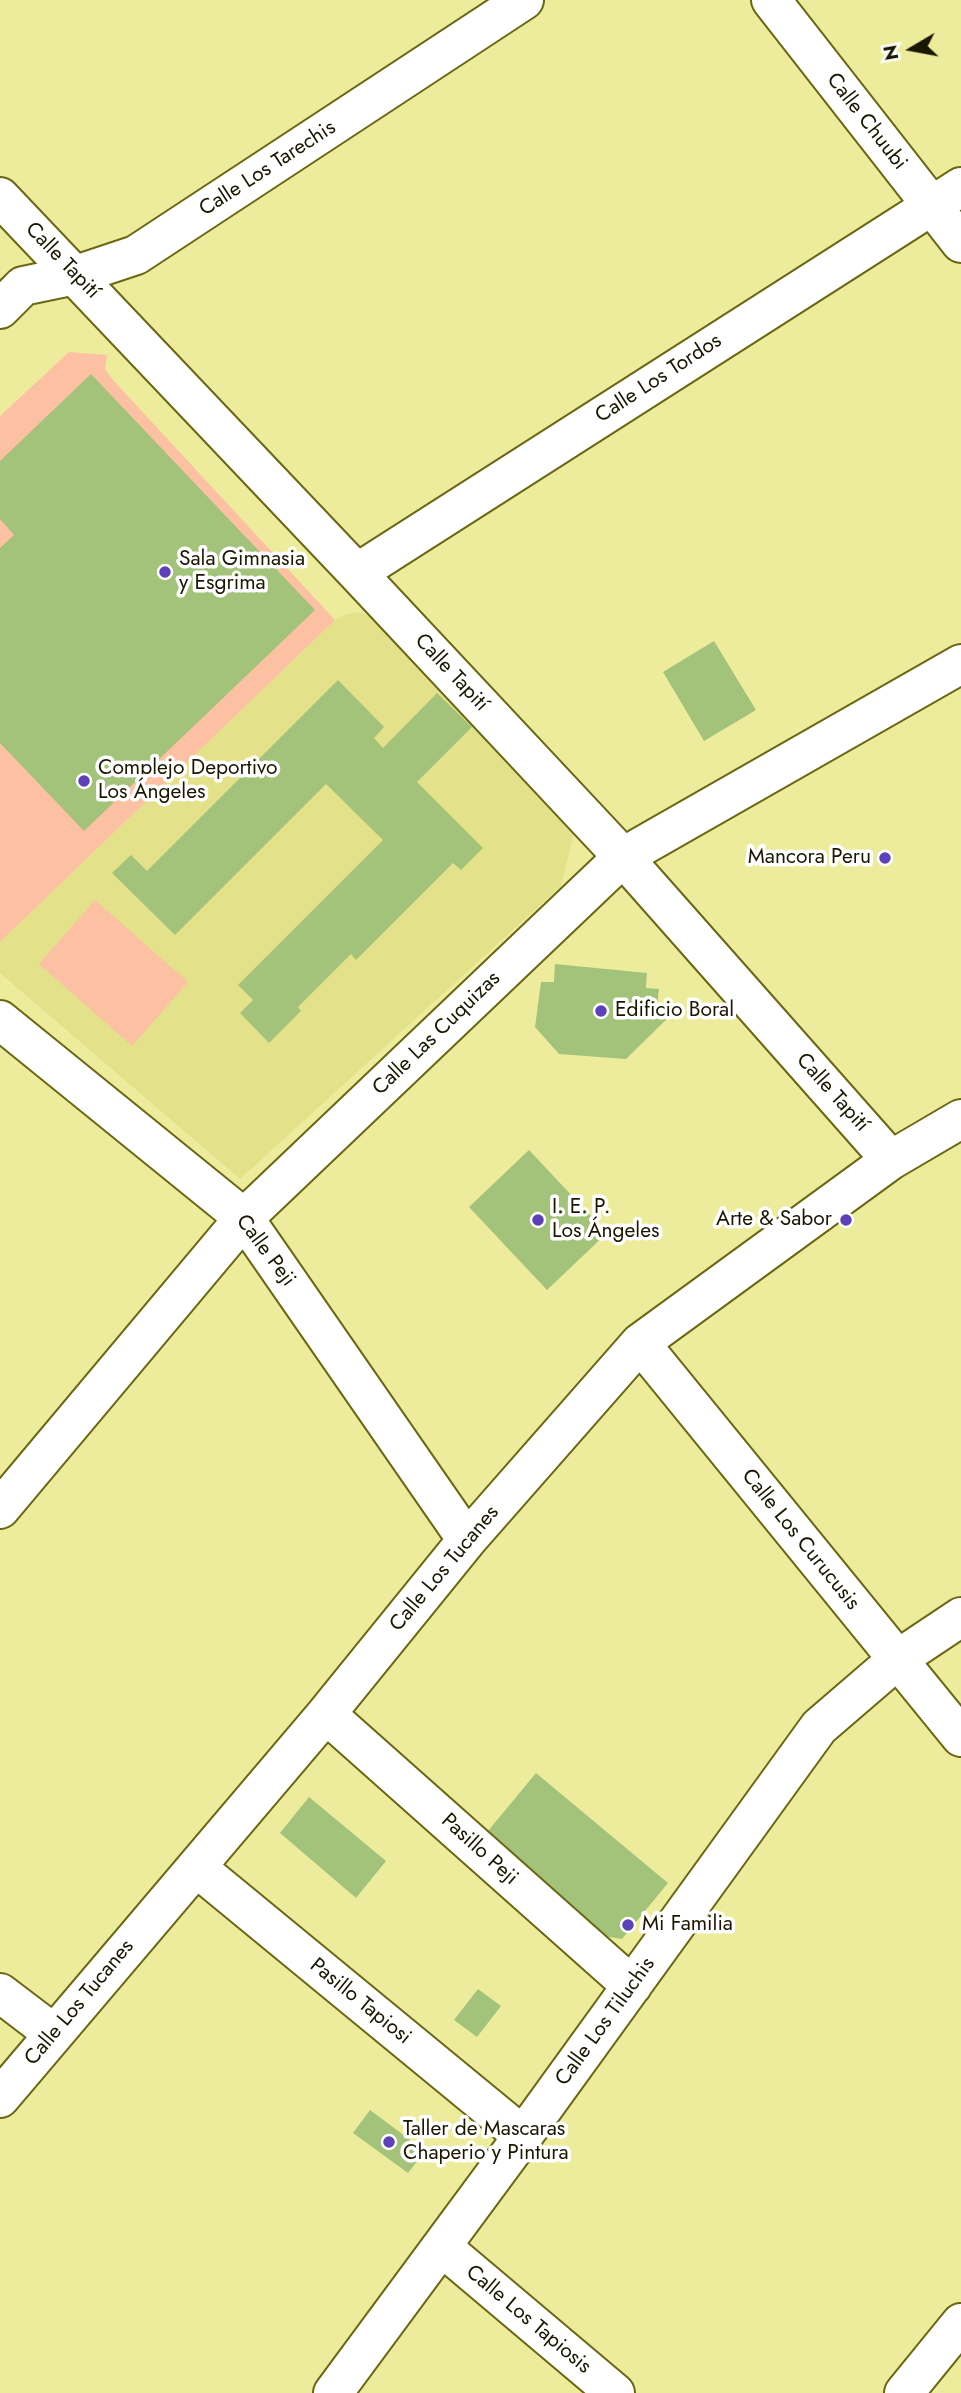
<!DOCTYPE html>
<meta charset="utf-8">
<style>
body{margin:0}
#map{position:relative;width:961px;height:2393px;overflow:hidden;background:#edec9d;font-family:Jost,sans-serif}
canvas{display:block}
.north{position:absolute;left:877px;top:14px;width:70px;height:70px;-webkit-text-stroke:5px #fff;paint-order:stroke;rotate:260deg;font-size:19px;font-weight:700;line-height:28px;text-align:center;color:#191700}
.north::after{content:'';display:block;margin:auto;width:24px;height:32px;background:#191700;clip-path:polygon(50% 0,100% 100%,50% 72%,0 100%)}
</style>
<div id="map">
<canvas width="961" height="2393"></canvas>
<div class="north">N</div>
</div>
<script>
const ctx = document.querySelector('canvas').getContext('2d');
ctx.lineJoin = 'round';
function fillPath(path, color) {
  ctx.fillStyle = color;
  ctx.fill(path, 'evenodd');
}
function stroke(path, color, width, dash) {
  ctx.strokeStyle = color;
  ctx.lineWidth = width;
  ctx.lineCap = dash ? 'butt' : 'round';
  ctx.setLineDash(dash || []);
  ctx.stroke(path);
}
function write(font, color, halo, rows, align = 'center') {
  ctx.font = font + ' Jost,sans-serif';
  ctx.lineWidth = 7;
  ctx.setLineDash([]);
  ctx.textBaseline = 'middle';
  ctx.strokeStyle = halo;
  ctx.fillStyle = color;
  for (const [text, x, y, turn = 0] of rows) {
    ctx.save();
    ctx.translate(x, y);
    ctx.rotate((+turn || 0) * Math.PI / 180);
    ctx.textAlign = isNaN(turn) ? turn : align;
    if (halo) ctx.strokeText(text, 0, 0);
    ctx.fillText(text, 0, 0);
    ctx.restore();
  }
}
fillPath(new Path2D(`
 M358,612L372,617L575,828L561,886L240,1179L0,973V942L335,620L347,614Z`), '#e3e189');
fillPath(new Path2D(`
 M69,352L107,355L105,369L113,380L335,620L0,942V416Z
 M95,900L188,982L132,1046L39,964Z`), '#fcc0a2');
fillPath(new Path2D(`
 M91,374L315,610L84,831L0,743V548L14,535L0,519V461Z
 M714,641L756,710L704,741L663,672Z
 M338,680L384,727L374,738L383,748L437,693L472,727L417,782L483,848L461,870L453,863L356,960L351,954L298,1007L301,1011L269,1043L240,1013L253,1000L238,985L383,840L326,784L175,935L112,873L131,855L147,871Z
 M555,964L647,973L646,988L659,989L657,1007L672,1014L626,1059L559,1054L535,1027L541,982H554Z
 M529,1150L607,1233L547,1290L469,1207Z
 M536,1773L668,1883L622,1939L597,1935L483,1837Z
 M309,1797L386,1861L356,1898L280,1833Z
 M478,1989L501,2006L477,2037L454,2020Z
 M370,2110L425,2151L408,2173L353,2133Z`), '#a4c37a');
const minor = new Path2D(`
 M771,0L961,243
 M0,197L357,573L623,857L891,1160
 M0,309L23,286L76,275L136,255L524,0
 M357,573L961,187
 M0,1020L244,1218L467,1540
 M640,1343L961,1737
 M0,1509L244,1218L623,857L961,664
 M326,1714L632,1986
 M196,1867L523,2136
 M0,1993L54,2034
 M0,2098L326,1714L467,1540L640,1343L891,1160L961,1119
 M442,2247L615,2393
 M333,2393L523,2136L819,1727L898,1659L961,1617
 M904,2393L961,2323`);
stroke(minor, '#6a6713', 42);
stroke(minor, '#fff', 38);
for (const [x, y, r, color] of [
 [165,572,7,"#5c41b9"],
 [84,781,7,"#5c41b9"],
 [885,858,7,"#5c41b9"],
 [601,1011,7,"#5c41b9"],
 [538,1220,7,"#5c41b9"],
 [846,1220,7,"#5c41b9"],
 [628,1925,7,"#5c41b9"],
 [389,2142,7,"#5c41b9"]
]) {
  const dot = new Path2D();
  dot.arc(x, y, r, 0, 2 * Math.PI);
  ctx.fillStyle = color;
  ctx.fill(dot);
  stroke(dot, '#fff', 2.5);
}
write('21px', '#191700', '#fff', [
 ["Calle Chuubi",866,122,52],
 ["Calle Los Tarechis",268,169,-33],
 ["Calle Tapití",62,261,46],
 ["Calle Los Tordos",659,379,-33],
 ["Calle Tapití",451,673,47],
 ["Calle Las Cuquizas",437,1034,-44],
 ["Calle Tapití",832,1093,48],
 ["Calle Peji",265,1251,53],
 ["Calle Los Curucusis",800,1540,51],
 ["Calle Los Tucanes",445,1569,-50],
 ["Pasillo Peji",479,1850,42],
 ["Pasillo Tapiosi",360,2002,39],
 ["Calle Los Tucanes",80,2003,-50],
 ["Calle Los Tiluchis",606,2022,-54],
 ["Calle Los Tapiosis",528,2320,40]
]);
write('21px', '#191700', '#fff', [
 ["Sala Gimnasia",179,560],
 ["y Esgrima",179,584],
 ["Complejo Deportivo",98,769],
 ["Los Ángeles",98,793],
 ["Mancora Peru",871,858,"right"],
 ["Edificio Boral",615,1011],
 ["I. E. P.",552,1208],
 ["Los Ángeles",552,1232],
 ["Arte & Sabor",832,1220,"right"],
 ["Mi Familia",642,1925],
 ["Taller de Mascaras",403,2130],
 ["Chaperio y Pintura",403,2154]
], 'left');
</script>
